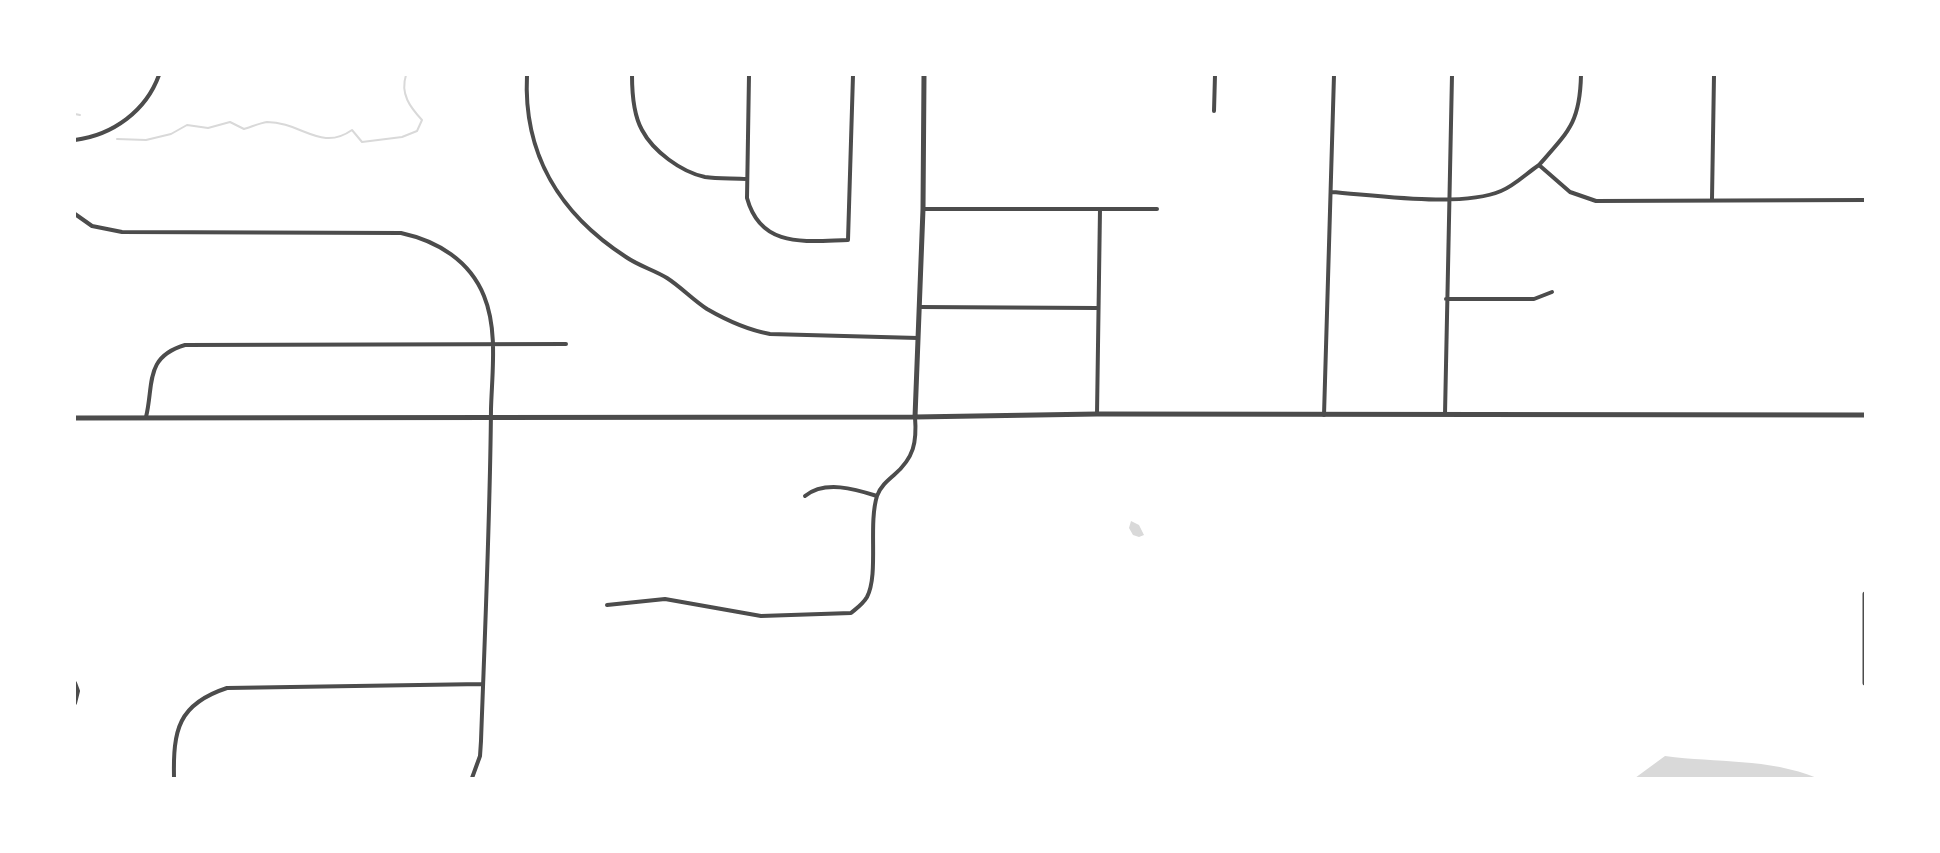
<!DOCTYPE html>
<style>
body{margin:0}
#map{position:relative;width:1940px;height:853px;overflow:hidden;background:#fff;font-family:Barlow,sans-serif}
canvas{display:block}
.frame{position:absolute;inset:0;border:76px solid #fff;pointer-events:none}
</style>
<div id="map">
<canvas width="1940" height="853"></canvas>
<div class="frame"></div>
</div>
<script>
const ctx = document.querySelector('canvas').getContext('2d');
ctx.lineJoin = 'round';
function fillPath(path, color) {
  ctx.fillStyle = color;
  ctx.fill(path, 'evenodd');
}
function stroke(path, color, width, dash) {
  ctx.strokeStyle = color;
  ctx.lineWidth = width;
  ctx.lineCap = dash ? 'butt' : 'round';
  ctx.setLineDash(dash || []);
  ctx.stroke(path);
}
fillPath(new Path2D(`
 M1131,521L1139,525L1144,535L1139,537L1133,535L1129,528Z
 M1665,756C1717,763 1768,758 1817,778H1635Z`), '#d9d9d9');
stroke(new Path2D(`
 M75,114L80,115
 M117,139L146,140L171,134L187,125L208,128L230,122L244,129C251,127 260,123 267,122C301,122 321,152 352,130L362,142L402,137L417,131L422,120C410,107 400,94 406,75`), '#d9d9d9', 2);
stroke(new Path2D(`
 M527,75C523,155 561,215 626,257C639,266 654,270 667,278C681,287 693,300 707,309C726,320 748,330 770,334L918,338
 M632,75C632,92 633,114 642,130C653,151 681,172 705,177C718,179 733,178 747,179
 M749,75L747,198C761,249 806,241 848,240L853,75
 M1214,111L1215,75
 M75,140C113,135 146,111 159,75
 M1539,165C1569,131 1580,122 1581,75
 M1331,192C1375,195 1461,208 1501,191C1514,186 1527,173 1539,165L1570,192L1596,201L1865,200
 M1712,199L1714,75
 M923,209H1157
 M75,214L92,226L122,232L401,233C438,241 470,261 484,296C498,330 492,373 491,409C490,520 485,630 481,741L480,756L472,778
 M1446,299H1534L1552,292
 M919,307L1097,308
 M1097,414L1100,209
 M1445,414L1452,75
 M1324,415L1334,75
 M146,417C154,385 144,357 185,345L566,344
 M805,496C825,480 855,489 877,496
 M607,605L665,599L761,616L851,613C857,608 863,604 867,597C879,574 868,525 877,496C880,487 887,481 894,475C914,458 917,442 915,417
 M75,683L78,691L75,703
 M174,778C173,730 178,704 227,688L483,684`), '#4c4c4c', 4);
stroke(new Path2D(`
 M915,417L923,209L924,75
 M75,418L915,417L1097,414L1865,415
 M1865,594V683`), '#4c4c4c', 5);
</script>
